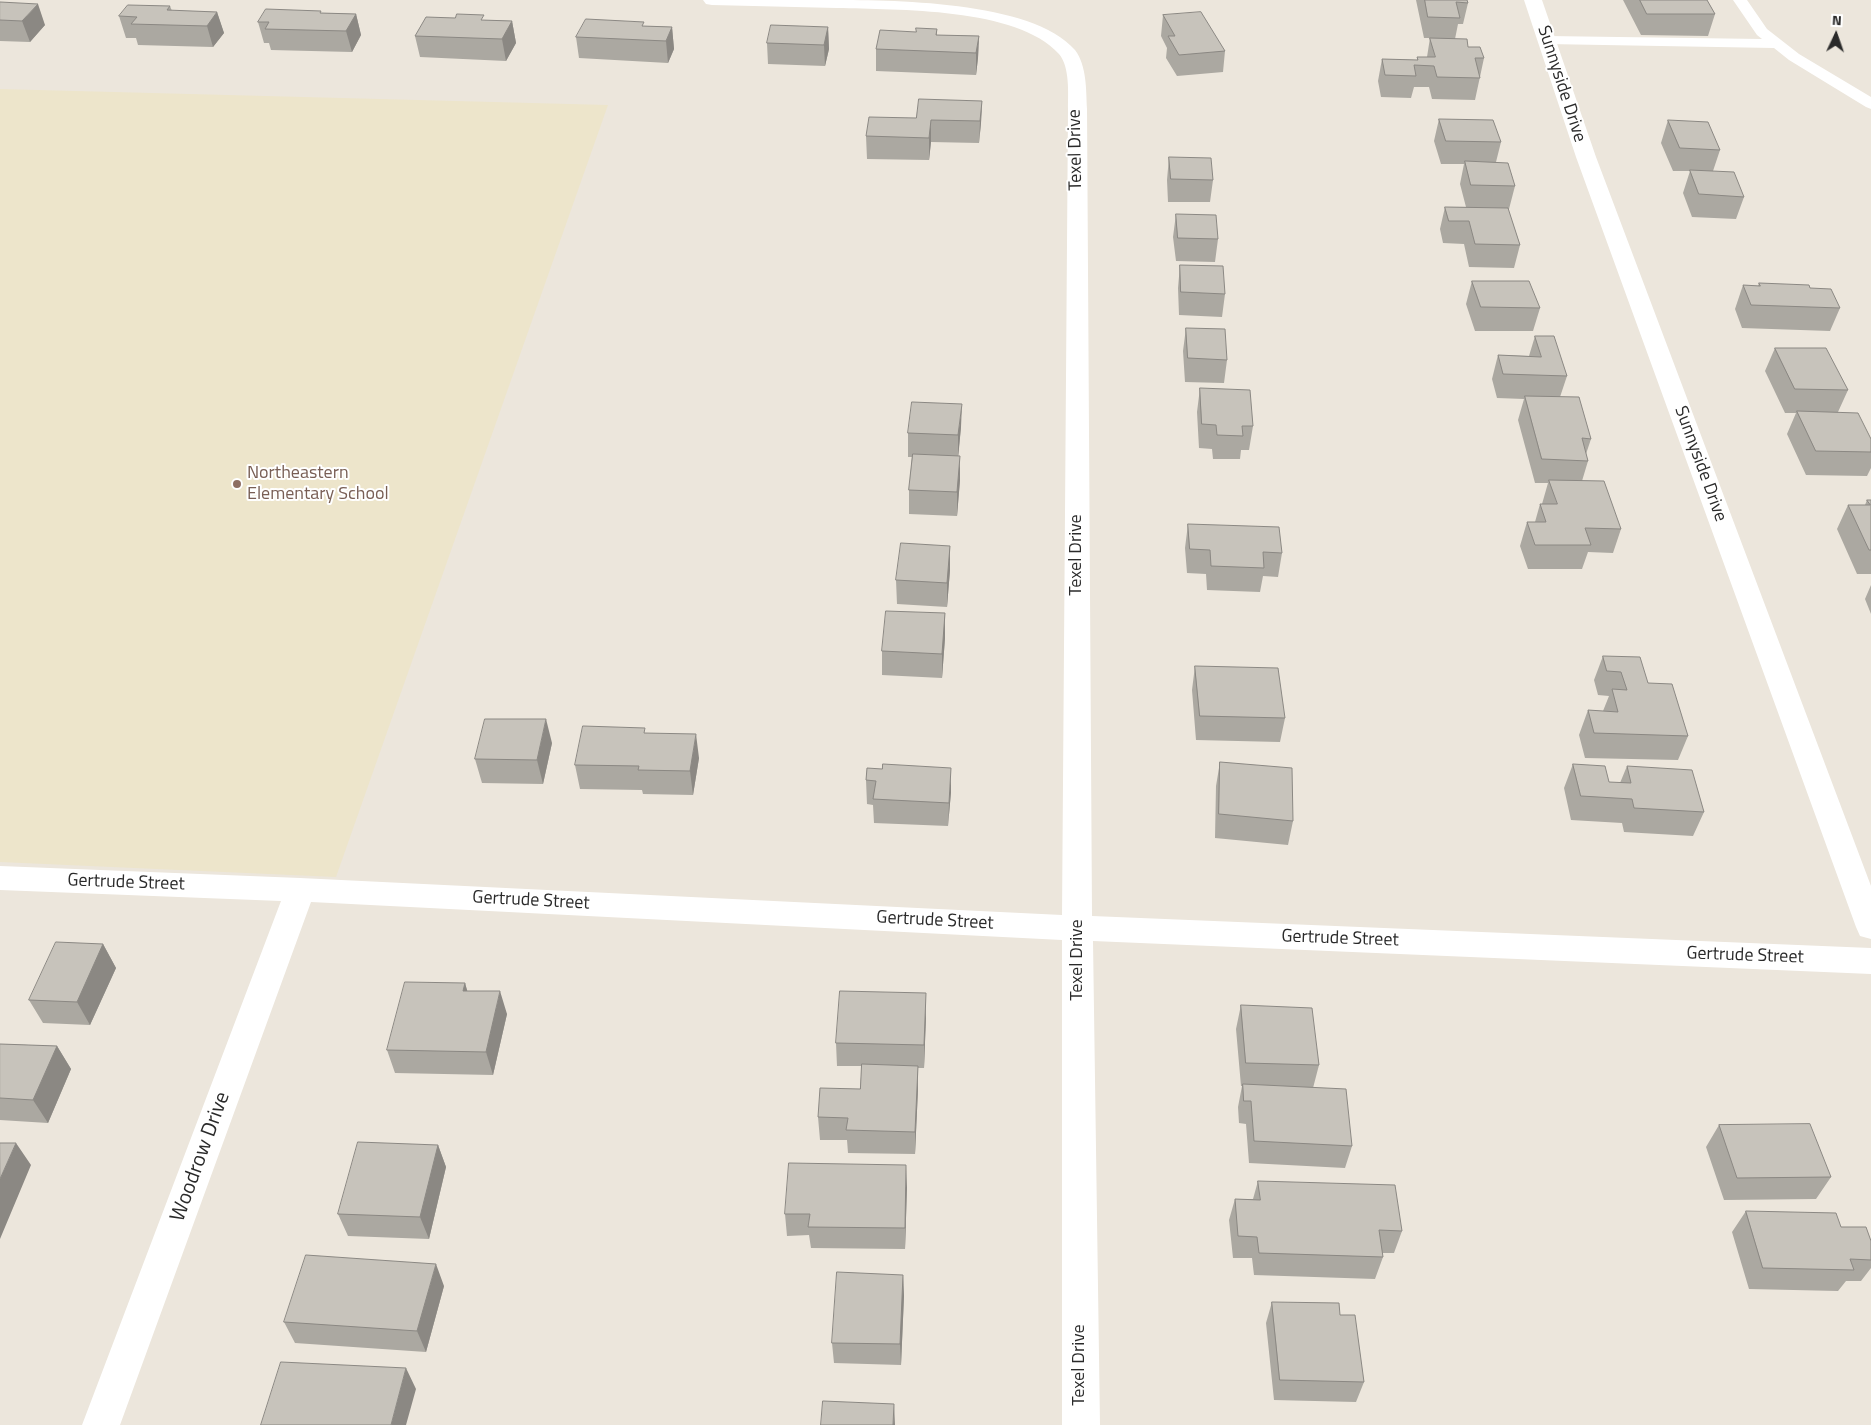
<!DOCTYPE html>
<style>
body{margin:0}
#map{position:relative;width:1871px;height:1425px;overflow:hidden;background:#ece6dc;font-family:"Titillium Web",sans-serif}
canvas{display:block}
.north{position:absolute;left:1811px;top:10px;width:50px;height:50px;-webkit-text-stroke:4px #fff;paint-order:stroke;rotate:3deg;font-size:14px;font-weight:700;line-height:20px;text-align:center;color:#2a2a2a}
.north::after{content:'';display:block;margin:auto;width:18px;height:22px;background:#2a2a2a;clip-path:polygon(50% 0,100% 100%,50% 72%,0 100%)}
</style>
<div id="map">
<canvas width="1871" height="1425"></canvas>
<div class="north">N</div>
</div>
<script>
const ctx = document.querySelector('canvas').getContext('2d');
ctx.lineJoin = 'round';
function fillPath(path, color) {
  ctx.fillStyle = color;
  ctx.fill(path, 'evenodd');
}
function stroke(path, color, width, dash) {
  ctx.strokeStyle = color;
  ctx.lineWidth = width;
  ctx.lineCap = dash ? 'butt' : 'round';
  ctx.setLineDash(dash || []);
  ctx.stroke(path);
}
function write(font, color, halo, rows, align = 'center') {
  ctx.font = font + ' "Titillium Web",sans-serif';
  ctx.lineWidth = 4;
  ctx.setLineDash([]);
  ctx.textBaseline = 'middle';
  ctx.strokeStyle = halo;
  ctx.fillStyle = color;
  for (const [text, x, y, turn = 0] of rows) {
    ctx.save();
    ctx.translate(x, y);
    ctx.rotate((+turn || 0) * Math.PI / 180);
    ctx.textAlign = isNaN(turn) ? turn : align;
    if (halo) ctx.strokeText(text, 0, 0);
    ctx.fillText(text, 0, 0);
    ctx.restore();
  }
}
fillPath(new Path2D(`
 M0,89L608,105L336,877L0,862Z`), '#ede5cb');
fillPath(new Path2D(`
 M1733,0H1747L1767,29L1799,54L1871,97V109L1866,107L1789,60L1774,48L1547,44L1542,43L1540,40L1542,37L1547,36L1762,39L1757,35Z`), '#fff');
fillPath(new Path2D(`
 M703,0C744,0 784,0 825,0C890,0 1032,0 1075,50C1087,66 1086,90 1087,109L1092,916L1871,948V974L1093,941L1100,1425H1062V940L311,902L120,1425H82L281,901L0,890V866L300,878L1062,915L1068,109C1068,93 1070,67 1059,54C1017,7 897,10 837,8C795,7 754,6 712,5L706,4Z
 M1524,0H1542L1596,157L1871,886V939L1860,936L1856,927L1576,157Z`), '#fff');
fillPath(new Path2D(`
 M1416,0H1467L1468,3L1463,24H1458L1455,39L1468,47L1484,58L1475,100L1432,99L1429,87H1414L1411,98L1381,97L1378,81L1382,59L1417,60V57H1427L1430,38H1424Z
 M1623,0H1707L1715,14L1708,36L1641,35Z
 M0,2L45,25L30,42L0,41Z
 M170,6L172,11L217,12L224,33L213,47L138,45L136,38H126L119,16Z
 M322,13L356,14L361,35L352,52L271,50L269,43H264L258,22Z
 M1163,15L1225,51L1223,72L1177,76L1166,58L1167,48L1161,36Z
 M485,20L512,21L516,43L506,61L420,57L415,36Z
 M645,26L672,27L674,49L668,63L579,58L576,37Z
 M828,27L829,49L825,66L768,64L767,43Z
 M937,29V35L979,36L978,58L976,75L876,71V49L916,32Z
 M982,101L981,123L979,143L931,142L929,160L867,159L866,136L916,118Z
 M1439,119L1501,142L1496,162L1515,186L1509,209H1508L1520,245L1514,268L1469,267L1464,244L1443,243L1440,229L1445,207H1466L1460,184L1464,164H1441L1434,141Z
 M1668,120L1720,150L1713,171L1744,197L1736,219L1692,217L1683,193L1690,171H1673L1661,143Z
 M1169,157L1213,180L1210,202H1168L1167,180Z
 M1176,214L1218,239L1215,262L1176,261L1173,237Z
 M1180,265L1225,294L1222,317L1179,315L1178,288Z
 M1472,281L1540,308L1533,331H1475L1466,304Z
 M1759,283L1810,288L1840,308L1830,331L1742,328L1735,309L1743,285L1758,286Z
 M1186,328L1227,360L1224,383L1185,382L1183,351Z
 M1535,336L1567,376L1560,397L1591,439L1586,454L1588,461L1582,481L1621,529L1613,553L1588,552L1582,569H1528L1520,546L1527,522H1535L1540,504H1542L1548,483H1535L1518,420L1524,399L1497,398L1492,379L1498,355L1529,356Z
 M1775,348L1848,390L1838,412L1871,439V468L1867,476L1806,475L1787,434L1796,413H1785L1765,371Z
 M1200,388L1253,426L1249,450H1241L1240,459H1213L1212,449L1199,448L1197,412Z
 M961,427L958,456L960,480L957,516L909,514V490L912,457H908V433Z
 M1867,500H1871V574H1857L1837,529L1848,505H1865Z
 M1188,524L1282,553L1278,577L1263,576L1260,592L1207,590L1206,574L1187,573L1185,548Z
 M950,546V570L947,607L897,604L896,580Z
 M1871,585V614L1865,599Z
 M945,613V638L942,678L882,675V651Z
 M1603,656L1648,683L1688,736L1678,760L1585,758L1579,735L1588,710L1603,711L1609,696L1598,695L1594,680Z
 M1195,666L1285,718L1280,742L1196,740L1192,690Z
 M646,733L699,758L693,795L643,794L642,790L580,789L575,765Z
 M552,743L543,784L482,783L475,759Z
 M1220,762L1293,821L1288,845L1215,838L1216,786Z
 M1573,764L1609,782L1620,783L1627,766L1704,812L1693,836L1624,832L1622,823L1571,820L1564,788Z
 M867,768L951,792L948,826L874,823L873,805L867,804L866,780Z
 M103,944L116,968L90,1025L43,1023L29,1000Z
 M465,983L467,991L507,1014L493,1075L395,1073L387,1050Z
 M1241,1005L1319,1065L1313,1088L1352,1146L1345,1168L1249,1163L1246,1124L1239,1123L1238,1107L1242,1086H1241L1236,1029Z
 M926,1016L924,1068H918V1089L915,1154L848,1153L847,1140H820L818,1117L860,1089L862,1066H837L836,1043Z
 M0,1044L57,1046L71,1069L48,1123L0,1120Z
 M1719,1125L1831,1177L1816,1199L1724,1200L1706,1147Z
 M438,1145L446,1167L429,1239L348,1236L338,1214Z
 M1258,1181L1402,1231L1394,1253H1382L1383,1257L1375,1279L1254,1275L1252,1258H1233L1229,1220L1235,1199H1253Z
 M907,1187L905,1249L811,1248L809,1235L787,1236L785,1214Z
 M1746,1211L1841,1227L1871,1241V1268L1861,1281H1846L1838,1291L1749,1289L1732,1232Z
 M903,1275L904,1296L901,1365L834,1363L832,1343Z
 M444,1286L426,1352L295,1343L284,1322Z
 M1272,1302L1340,1315L1364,1382L1356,1402L1274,1400L1266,1323Z`), '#aba8a1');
fillPath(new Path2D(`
 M38,4L45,25L30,42L22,21Z
 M217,12L224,33L213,47L207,26Z
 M356,14L361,35L352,52L346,31Z
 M512,21L516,43L506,61L502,39Z
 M672,27L674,49L668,63L666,41Z
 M828,27L829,49L825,66L824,45Z
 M979,36L978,58L976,75V53Z
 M982,101L981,123L979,143L980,121Z
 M931,120V142L929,160V138Z
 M962,404L961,427L958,459V435Z
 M960,456V480L957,516V492Z
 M950,546V570L947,607V583Z
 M945,613V638L942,678V654Z
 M546,719L552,743L543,784L537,760Z
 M696,734L699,758L693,795L690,771Z
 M951,768V792L948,826L949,803Z
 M103,944L116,968L90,1025L77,1002Z
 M465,983L472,1007L463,991Z
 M500,991L507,1014L493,1075L486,1052Z
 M926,993V1016L924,1068V1045Z
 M57,1046L71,1069L48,1123L33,1100Z
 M918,1066V1089L915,1154V1132Z
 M16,1143L31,1165L0,1239V1179Z
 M438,1145L446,1167L429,1239L420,1217Z
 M906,1165L907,1187L905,1249V1228Z
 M436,1264L444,1286L426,1352L417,1331Z
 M903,1275L904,1296L901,1365L900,1344Z
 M406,1368L416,1389L406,1425H391Z
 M894,1404L895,1425H893Z`), '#8b8883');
const building = new Path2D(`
 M1425,0H1467L1468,3L1456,2L1460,18L1428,17Z
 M1640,0H1707L1715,14H1647Z
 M0,2L38,4L22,21L0,20Z
 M128,5L170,6L167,10L217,12L207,26L131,24L137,17L119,16Z
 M266,9L321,11L320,13L356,14L346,31L265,29L269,22H258Z
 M1201,12L1225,51L1179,55L1168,36H1175L1163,15Z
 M457,14L484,15L481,20L512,21L502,39L415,36L426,17L455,18Z
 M586,19L644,22L642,26L672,27L666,41L576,37Z
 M771,25L828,27L824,45L767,43Z
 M916,28L937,29L936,35L979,36L976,53L876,49L880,30L916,32Z
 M1430,38L1467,39L1468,47H1480L1484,58H1475L1480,78L1437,77L1434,66L1414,65L1416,76L1385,75L1382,59L1418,60L1417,57H1435Z
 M919,99L982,101L980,121L931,120L929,138L866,136L869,117L916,118Z
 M1439,119L1493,120L1501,142L1446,141Z
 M1668,120L1708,122L1720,150L1680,148Z
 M1169,157L1211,158L1213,180L1171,179Z
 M1465,161L1508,163L1515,186L1471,185Z
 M1690,170L1734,172L1744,197L1699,194Z
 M1445,207L1508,208L1520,245L1475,244L1469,221H1449Z
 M1176,214L1216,215L1218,239L1178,238Z
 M1180,265L1223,266L1225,294L1181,292Z
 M1472,281H1529L1540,308L1481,307Z
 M1759,283L1809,285L1810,288L1831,289L1840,308L1751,305L1743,285L1760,286Z
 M1186,328L1225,329L1227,360L1188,358Z
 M1535,336H1554L1567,376L1503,374L1498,355L1541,357Z
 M1775,348H1826L1848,390L1795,389Z
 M1200,388L1250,390L1253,426H1242L1243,436L1217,435L1216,425L1202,424Z
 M1525,396L1579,397L1591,439L1582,438L1588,461L1542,459Z
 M912,402L962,404L958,435L908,433Z
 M1797,411L1858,413L1871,439V452L1816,451Z
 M913,454L960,456L957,492L909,490Z
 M1549,480L1604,481L1621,529L1585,528L1591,545H1535L1527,522H1546L1540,504H1557Z
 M1867,500H1871V550H1869L1848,505H1870Z
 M1188,524L1279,527L1282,553L1263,552L1264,568L1211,566L1210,550L1190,549Z
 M901,543L950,546L947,583L896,580Z
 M886,611L945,613L942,654L882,651Z
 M1603,656L1640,657L1648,683L1672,684L1688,736L1594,733L1588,710L1618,712L1612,689L1627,690L1621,672L1607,671Z
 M1195,666L1278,668L1285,718L1200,716Z
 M485,719H546L537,760L475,759Z
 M583,726L645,728L644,733L696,734L690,771L638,770L639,766L575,765Z
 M1220,762L1292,768L1293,821L1219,814Z
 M883,764L951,768L949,803L873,799L876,781L866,780L867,768L882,769Z
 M1573,764L1605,766L1609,782L1631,783L1627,766L1692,770L1704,812L1634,808L1632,799L1581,796Z
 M56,942L103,944L77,1002L29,1000Z
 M405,982L465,983L463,991H500L486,1052L387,1050Z
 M840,991L926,993L924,1045L836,1043Z
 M1241,1005L1312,1008L1319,1065L1246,1063Z
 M0,1044L57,1046L33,1100L0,1098Z
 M862,1064L918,1066L915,1132L846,1130L848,1118L818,1117L820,1088L860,1089Z
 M1243,1084L1346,1089L1352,1146L1254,1141L1251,1101H1244Z
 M1810,1124L1831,1177L1737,1178L1719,1125Z
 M358,1142L438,1145L420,1217L338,1214Z
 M0,1143H16L0,1179Z
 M789,1163L906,1165L905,1228L808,1227L810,1214H785Z
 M1258,1181L1395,1185L1402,1231L1379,1230L1383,1257L1259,1253L1257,1237L1238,1236L1235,1199L1260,1200Z
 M1746,1211L1836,1213L1841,1227H1866L1871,1241V1260L1850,1259L1854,1270L1763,1268Z
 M306,1255L436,1264L417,1331L284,1322Z
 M837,1272L903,1275L900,1344L832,1343Z
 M1272,1302L1339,1303L1340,1315H1355L1364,1382L1280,1380Z
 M281,1362L406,1368L391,1425H261Z
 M823,1401L894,1404L893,1425H821Z`);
fillPath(building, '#c7c3bb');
stroke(building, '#8b8883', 1);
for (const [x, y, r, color] of [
 [237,484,5,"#8d6e63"]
]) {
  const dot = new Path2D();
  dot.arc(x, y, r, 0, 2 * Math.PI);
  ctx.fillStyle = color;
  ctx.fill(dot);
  stroke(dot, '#fff', 2);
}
write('18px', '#2a2a2a', '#fff', [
 ["Sunnyside Drive",1561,84,72],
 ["Texel Drive",1076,150,-91],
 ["Sunnyside Drive",1700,464,70],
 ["Texel Drive",1077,555,-90],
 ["Gertrude Street",126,883,2],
 ["Gertrude Street",531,901,3],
 ["Gertrude Street",935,921,3],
 ["Gertrude Street",1340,939,2],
 ["Gertrude Street",1745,956,2],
 ["Texel Drive",1078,960,-90],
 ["Texel Drive",1080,1365,-90]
]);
write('18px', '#785e54', '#fff', [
 ["Northeastern",247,474],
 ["Elementary School",247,495]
], 'left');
write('21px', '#2a2a2a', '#fff', [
 ["Woodrow Drive",201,1157,-70]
]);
</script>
